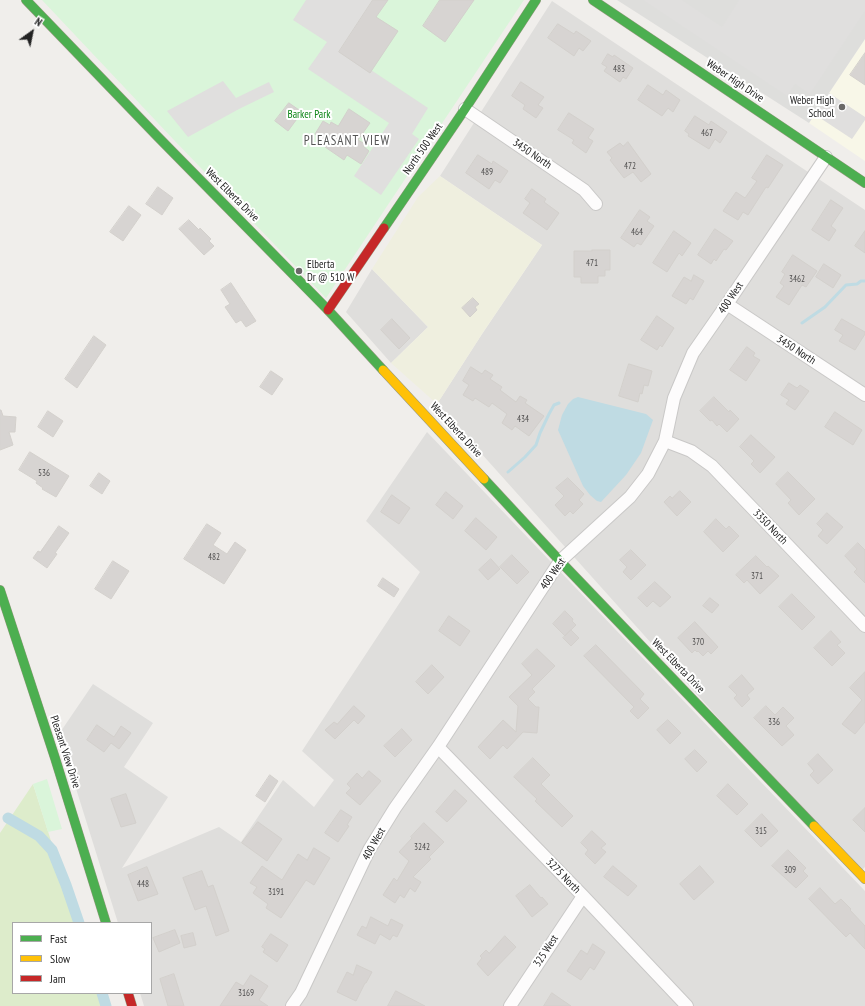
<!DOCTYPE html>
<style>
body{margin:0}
#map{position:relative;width:865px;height:1006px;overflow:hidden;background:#f0eeeb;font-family:"PT Sans Narrow",sans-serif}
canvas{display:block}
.legend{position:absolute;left:12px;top:922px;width:140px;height:72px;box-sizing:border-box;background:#fff;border:1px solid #a7a7a7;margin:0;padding:5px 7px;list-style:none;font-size:12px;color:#222}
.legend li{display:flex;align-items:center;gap:8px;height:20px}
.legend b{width:20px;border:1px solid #a7a7a7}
.north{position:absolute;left:12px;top:12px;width:40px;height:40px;-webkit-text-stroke:3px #fff;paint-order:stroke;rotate:33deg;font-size:11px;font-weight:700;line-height:16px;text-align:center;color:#222}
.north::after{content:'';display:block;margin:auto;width:14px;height:18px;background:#222;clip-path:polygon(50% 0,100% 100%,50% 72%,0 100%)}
</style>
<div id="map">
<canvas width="865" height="1006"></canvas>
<ul class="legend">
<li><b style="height:5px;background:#4caf50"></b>Fast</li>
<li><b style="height:5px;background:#ffc107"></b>Slow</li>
<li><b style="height:5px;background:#c62828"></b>Jam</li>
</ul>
<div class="north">N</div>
</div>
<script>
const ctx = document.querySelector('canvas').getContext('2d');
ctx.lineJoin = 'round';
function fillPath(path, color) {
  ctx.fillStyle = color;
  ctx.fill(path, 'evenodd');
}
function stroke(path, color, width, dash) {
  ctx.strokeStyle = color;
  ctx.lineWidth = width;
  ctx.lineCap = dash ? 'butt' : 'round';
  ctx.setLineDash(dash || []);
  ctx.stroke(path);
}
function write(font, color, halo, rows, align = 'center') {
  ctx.font = font + ' "PT Sans Narrow",sans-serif';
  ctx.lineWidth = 4;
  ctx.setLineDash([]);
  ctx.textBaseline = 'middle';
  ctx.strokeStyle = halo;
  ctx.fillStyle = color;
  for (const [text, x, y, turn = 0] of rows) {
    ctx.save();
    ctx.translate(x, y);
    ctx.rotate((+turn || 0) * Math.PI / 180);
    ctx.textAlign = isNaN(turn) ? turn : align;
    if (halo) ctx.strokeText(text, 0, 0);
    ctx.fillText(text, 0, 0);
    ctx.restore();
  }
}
fillPath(new Path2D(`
 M552,1L865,210V867L858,874L437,404L482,334L542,245L440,176Z
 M372,269L428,327L391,363L346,312Z
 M427,432L865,891V1006H144L140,993H151V923H118L59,734L93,684L153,723L124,767L168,797L122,868L219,827L241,842L283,780L314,807L334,780L302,751L420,572L366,521Z`), '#dfdedc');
fillPath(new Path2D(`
 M865,39V161L809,123Z`), '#f8f7e8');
fillPath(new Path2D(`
 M617,0H865V39L809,123Z`), '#dededc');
fillPath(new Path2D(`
 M440,176L542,245L482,334L437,404L391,363L428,327L372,269L418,197Z`), '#efefdf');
fillPath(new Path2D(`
 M33,784L77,923H13V993H99L103,1006H0V833Z`), '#ddeccb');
fillPath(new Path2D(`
 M42,0H524L326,298L173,139Z
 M47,779L62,829L48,832L33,784Z`), '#daf5da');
fillPath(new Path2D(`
 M306,0H377L344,52L428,108L412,134L419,139L381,195L354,176L389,123L308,69L327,42L293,20Z
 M643,0H682L722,27L739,0H865V11L810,94L795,84L787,96Z
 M223,81L236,98L269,82L274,92L239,109L188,137L167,111Z
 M829,93L865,117V120L852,139L814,114Z`), '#e0dfde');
fillPath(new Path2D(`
 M578,397L646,414L653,420L641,453L626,475L601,502L597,501L590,495L583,486L558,430L562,415L568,404L573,399Z`), '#bfdbe3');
stroke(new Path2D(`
 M802,323L825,307L846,285L857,284L861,281H865
 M508,472L525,457L536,445L540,433L549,414L554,405L559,403`), '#bfdbe3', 3);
stroke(new Path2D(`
 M8,818L39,836L52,850L66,885L79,923
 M102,993L106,1006`), '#bfdbe3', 11);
const building = new Path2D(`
 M373,0H388L376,17L398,31L370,73L339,52Z
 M440,0H474L445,42L423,26Z
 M558,24L574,34L576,31L591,41L583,51L579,48L574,56L548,38Z
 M865,53V85L850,75Z
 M608,54L613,57L614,55L633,68L626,79L623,77L620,82L604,71L607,67L602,64Z
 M521,82L544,97L538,105L543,108L536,118L523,109L525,105L512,96Z
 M648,85L663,95L666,90L680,100L673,112L668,108L662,116L638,100Z
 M289,103L302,112L288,131L275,121Z
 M349,109L370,123L358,140L365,144L363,146L369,151L361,164L347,155L344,160L325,147L327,142L315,134L323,121L330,125L331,122L338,126Z
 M569,113L594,129L588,138L593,141L586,153L572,143L574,140L558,130Z
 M695,116L709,125L711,121L727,132L720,143L715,139L709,149L688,136L689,134L685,131Z
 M628,142L651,174L641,182L633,172L624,178L610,160L612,158L607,152L620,143L623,146Z
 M478,155L492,164L493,161L508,171L500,183L495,180L489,189L466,173Z
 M767,155L783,165L768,188L766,187L748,215L743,212L738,220L723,211L736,192L745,198L757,181L752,178Z
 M158,187L173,198L162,215L146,204Z
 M532,189L546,199L544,202L559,213L547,230L523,213L530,203L525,199Z
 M831,200L843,208L831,226L836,230L829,241L812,230Z
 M129,206L141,215L123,241L110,232Z
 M640,210L650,217L647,221L654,226L641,245L637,243L634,247L621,238Z
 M189,220L199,230L200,228L211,239L209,241L214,246L204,255L179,229Z
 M715,229L733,241L726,250L724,249L716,261L714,259L711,264L698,255Z
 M674,231L691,243L682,256L679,253L667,272L653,263Z
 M865,231V253L855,246Z
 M592,250H610V270H605V276H598V283H581V277H574V251H592Z
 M793,255L817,271L806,287L802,285L789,305L776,297L784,286L780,283L785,274L782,272Z
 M824,264L841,275L833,288L816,277Z
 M694,275L704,281L693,300L690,298L686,304L672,296L684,277L691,281Z
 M231,283L256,321L246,327L241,320L236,323L225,307L230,304L221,290Z
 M473,298L479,304L475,307L477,310L470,317L462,308Z
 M657,316L674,328L662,347L660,345L657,350L641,340Z
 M392,319L410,338L399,349L381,330Z
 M842,319L865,332V334L855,350L839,341L843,335L835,330Z
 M94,336L106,345L77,388L65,379Z
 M747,347L755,353L753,356L760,360L746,381L730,370Z
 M629,364L652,371L648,386L644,385L642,394L640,393L638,402L619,396Z
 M471,367L482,374L485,370L493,375L490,379L502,387L500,390L516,402L520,396L527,400L525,403L544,416L529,436L515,426L512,430L502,423L507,414L492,403L489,407L475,398L473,401L463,395L469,385L463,381Z
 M271,371L283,379L272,395L260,387Z
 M789,383L797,388L800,385L809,391L795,410L786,404L789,400L781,395Z
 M714,397L729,412L730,410L739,419L727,432L719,424L717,426L712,420L710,421L700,411Z
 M0,410H1L3,416L16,417L15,432H9L13,445L0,450Z
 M48,411L63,421L53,437L38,427Z
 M835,412L862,430L853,445L825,427Z
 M751,435L775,457L760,473L751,464L754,461L740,447Z
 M30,452L69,476L56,497L42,489L43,488L36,483L37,481L19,470Z
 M788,472L815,499L799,515L788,503L791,500L776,484Z
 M99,473L110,481L102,494L90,486Z
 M568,478L584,494L579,500L583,504L573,514L570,511L565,516L555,505L564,496L556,488Z
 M680,491L691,502L677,516L664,502L670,496L672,498Z
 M446,492L463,506L453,519L436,505Z
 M392,495L410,508L399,524L381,512Z
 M827,513L843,527L827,544L818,536L823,530L817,524Z
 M476,518L497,537L486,550L465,531Z
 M716,519L726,529L729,526L739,536L723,552L704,532Z
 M207,524L221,533L213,545L227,554L235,542L246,550L224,584L184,559Z
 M59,526L69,533L55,553L57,554L47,568L33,558L38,551L40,552Z
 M858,543L865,550V583L854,572L857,569L845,556Z
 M631,550L646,565L631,580L623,572L627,567L620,560Z
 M512,555L529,572L517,584L500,567Z
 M756,556L767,567L768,566L779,576L760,594L747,580L744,583L736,575Z
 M491,559L500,569L488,580L479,570Z
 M113,561L129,571L111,599L95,589Z
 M383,578L399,589L394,597L378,586Z
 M655,582L671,597L660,607L653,601L647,607L638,598Z
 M792,594L815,617L802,630L779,607Z
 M710,598L719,605L712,613L703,606Z
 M565,611L573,619L572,621L576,625L565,636L553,624Z
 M449,616L470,631L460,646L439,631Z
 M695,622L718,647L711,654L708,651L703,656L698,651L697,652L695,650L692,653L678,638Z
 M571,630L579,638L571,646L563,638Z
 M831,631L841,642L837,645L845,653L832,666L814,648Z
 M596,645L644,694L640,699L649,708L638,719L630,711L634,707L584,656Z
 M537,649L555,666L532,689L535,692L528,699L536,707H539L537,733L523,732L507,749L503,745L490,759L478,747L503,720L516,732L518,706L509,697L532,675L522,664Z
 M432,665L444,677L428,694L416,682Z
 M865,672V722L855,734L842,724L862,700L850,688Z
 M742,675L754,689L747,695L750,699L742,707L734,698L737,695L729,687Z
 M354,706L365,716L358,724L354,720L335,739L325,730L334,722L337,724Z
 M766,706L775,715L783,707L794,718L786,726L794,735L782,746L754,718Z
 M668,720L681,733L670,744L657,730Z
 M97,725L114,737L121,726L131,733L119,749L111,743L104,752L87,740Z
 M402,729L412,740L395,757L384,746Z
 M695,750L707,762L697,772L685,759Z
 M818,754L833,770L818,784L810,775L814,771L808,764Z
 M533,758L550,775L541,784L573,816L562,827L535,801L537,799L514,777Z
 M369,771L381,781L360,805L346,793L351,788L347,784L357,773L362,778Z
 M270,775L278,781L265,802L256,796Z
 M728,784L748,804L737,815L717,796Z
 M455,790L467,801L447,822L436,812Z
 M126,794L136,823L121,827L111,799Z
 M865,808V832L853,820Z
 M341,810L352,817L347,825L349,826L338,842L325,833Z
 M762,814L778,831L761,847L745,831Z
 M258,822L282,839L267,861L242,843Z
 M424,823L444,842L429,857L431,859L413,877L421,882L415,892L410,888L404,898L400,895L395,903L383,895L394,878L397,881L409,861L399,852L412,838L411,837Z
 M592,831L606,844L601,848L606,852L595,864L585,854L588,850L581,843Z
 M314,848L330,858L314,885L306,880L281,918L266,908L268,904L253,893L257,887L250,883L262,866L282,880L298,854L307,860Z
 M788,850L806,868L803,871L808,876L796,888L772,866Z
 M613,866L637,886L628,896L604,877Z
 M700,866L714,882L694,900L680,884Z
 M147,867L158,894L138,901L128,875Z
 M202,871L208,887L213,885L229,931L216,936L206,906L195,910L183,878Z
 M530,885L541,898L542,897L548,904L532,917L516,896Z
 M820,888L835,904L841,899L851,909L850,910L865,926V949L850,933L846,937L809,899Z
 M371,917L388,926L391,919L403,925L397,937L393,935L390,940L380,934L375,944L357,935L362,926L366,928Z
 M175,930L180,943L159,952L153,938Z
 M193,933L196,945L184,948L181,936Z
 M271,934L288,945L277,962L263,952L265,949L262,947Z
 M505,936L516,947L488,976L477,964L482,958L480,956L486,950L489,953Z
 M593,944L605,952L594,970L590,967L581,980L567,971L581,950L587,954Z
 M357,965L372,972L366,983H365L356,1001L337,992L347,972L353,975Z
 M174,974L184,1006H168L160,979Z
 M251,975L268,986L259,1000L268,1006H220L236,982L243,986Z
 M396,991L425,1006H388Z
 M552,993L571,1006H544Z`);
fillPath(building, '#d7d4d2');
stroke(building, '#d3d0cc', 1);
const street = new Path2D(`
 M465,109L584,190L596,204
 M727,304L865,395
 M665,441L691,451L712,466L865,626
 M438,747L583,896L687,1006
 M292,1006L301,993L369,850L395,808L438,747L560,561L630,497L648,474L665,441L674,398L693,353L727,304L826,157
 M510,1006L583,896`);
const fast = new Path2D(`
 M26,0L157,136L328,310L383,370
 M593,0L865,183
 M384,228L465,109L536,0
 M484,479L560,561L814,826
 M0,590L55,758L106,923`);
const slow = new Path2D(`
 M383,370L484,479
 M814,826L865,879`);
const jam = new Path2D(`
 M328,310L384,228
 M128,993L132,1006`);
stroke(street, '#c9c8c7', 14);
stroke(fast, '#999a82', 10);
stroke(slow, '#999a82', 10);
stroke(jam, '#999a82', 10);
stroke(street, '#fdfcfc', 12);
stroke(fast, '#4caf50', 9);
stroke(slow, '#ffc107', 9);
stroke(jam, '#c62828', 9);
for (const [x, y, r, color] of [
 [842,107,4,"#6a6968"],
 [299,271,4,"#6a6968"]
]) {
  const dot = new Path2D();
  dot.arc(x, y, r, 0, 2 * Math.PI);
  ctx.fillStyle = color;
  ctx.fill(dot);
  stroke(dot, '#fff', 1.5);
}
write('9px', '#4f4e4e', null, [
 ["483",619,69],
 ["467",707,133],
 ["472",630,166],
 ["489",487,172],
 ["464",637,232],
 ["471",592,263],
 ["3462",797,279],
 ["434",523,419],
 ["536",44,473],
 ["482",214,557],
 ["371",757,576],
 ["370",698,642],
 ["336",774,722],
 ["315",761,831],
 ["3242",422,847],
 ["309",790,870],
 ["448",143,884],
 ["3191",276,892],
 ["3169",246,993]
]);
write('11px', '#222', '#fff', [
 ["Weber High Drive",735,81,34],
 ["North 500 West",423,149,-55],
 ["3450 North",532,154,34],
 ["West Elberta Drive",232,195,45],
 ["400 West",731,298,-56],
 ["3450 North",796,350,33],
 ["West Elberta Drive",456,430,47],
 ["3350 North",770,527,46],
 ["400 West",553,574,-55],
 ["West Elberta Drive",678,666,46],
 ["Pleasant View Drive",65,752,72],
 ["400 West",374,844,-61],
 ["3275 North",563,876,46],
 ["325 West",546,951,-57]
]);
write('11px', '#222', '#fff', [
 ["Weber High",834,101],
 ["School",834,114],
 ["Elberta",307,265,"left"],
 ["Dr @ 510 W",307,278,"left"]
], 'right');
write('11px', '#0c8416', '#fff', [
 ["Barker Park",309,115]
]);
ctx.letterSpacing = '1px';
write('13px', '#555', '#fff', [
 ["PLEASANT VIEW",347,141]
]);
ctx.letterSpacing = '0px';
</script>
